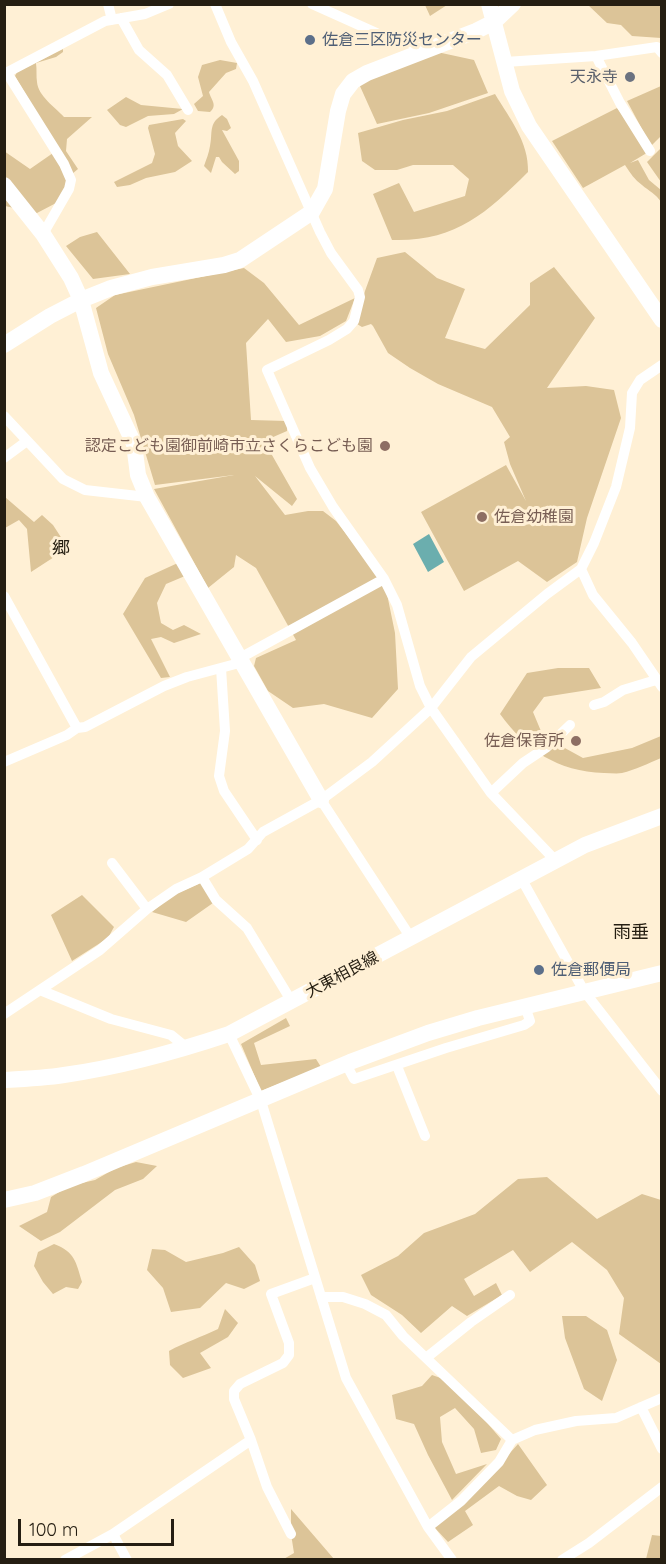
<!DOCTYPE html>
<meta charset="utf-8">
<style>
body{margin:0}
#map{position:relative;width:666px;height:1564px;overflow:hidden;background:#fff0d5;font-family:Quicksand,sans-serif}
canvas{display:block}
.frame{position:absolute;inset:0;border:6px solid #251e12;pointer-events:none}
.scale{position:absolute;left:18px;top:1519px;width:156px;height:27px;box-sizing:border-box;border:3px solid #251e12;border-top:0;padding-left:8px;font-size:18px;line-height:21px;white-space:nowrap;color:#251e12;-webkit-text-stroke:4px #fff0d5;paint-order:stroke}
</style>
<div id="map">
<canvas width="666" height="1564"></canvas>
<div class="frame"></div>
<div class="scale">100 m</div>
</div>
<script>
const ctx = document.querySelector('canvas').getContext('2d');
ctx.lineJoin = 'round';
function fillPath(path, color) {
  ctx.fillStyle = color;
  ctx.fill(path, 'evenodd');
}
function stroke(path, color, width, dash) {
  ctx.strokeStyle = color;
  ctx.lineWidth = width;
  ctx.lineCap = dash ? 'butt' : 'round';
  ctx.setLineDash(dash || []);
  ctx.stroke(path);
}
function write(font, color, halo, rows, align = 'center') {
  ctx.font = font + ' Quicksand,"Noto Sans JP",sans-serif';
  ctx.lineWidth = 6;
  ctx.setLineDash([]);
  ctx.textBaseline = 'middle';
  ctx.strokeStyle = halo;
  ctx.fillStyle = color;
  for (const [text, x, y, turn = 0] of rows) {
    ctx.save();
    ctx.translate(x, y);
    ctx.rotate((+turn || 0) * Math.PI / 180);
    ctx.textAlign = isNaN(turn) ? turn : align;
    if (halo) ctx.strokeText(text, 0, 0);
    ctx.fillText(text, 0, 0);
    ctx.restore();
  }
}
fillPath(new Path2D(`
 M425,5H447L430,16Z
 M588,5H661V38L632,36L621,25L607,23Z
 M63,49V52L56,57L36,63C37,70 36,76 37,82C38,96 55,107 64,117H92L67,139L66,151L78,169L72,174L15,76L17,72Z
 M437,52L474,60L488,93L429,113L377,124L359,84Z
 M220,60L237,63L236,69L226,73L209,92C211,100 218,105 210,112L198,111L194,104L203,96L198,77L202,65Z
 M661,86V136L651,146L627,101Z
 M495,94C510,119 529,142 528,172C486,214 454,242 392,240L373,194L399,183L414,212L465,196L469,179L453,165H413L397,170H375L362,161L358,133L403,120L447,111Z
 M126,97L141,105L183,109L174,114L148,116L126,127L120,125L107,110Z
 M617,108L650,151L630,163L638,160L649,180L661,190V202C656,194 649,191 642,185C635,180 630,173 625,165L583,188L552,141Z
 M222,115L227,119L231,128L227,131L222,130L239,161V171L235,174L222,162L219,157H216L211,173L204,166C206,160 209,153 210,146C213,133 208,124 222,115Z
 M183,119L186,121L175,133L178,146L192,161L175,172L146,178L130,185L117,187L114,182L152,163L155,154L148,128L149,125Z
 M661,148V182L647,162Z
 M4,151L30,169L53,153L68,181L58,202L37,213L5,206Z
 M97,232L130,274L93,279L66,246L80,237Z
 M405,252L437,278L465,289L445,338L485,349L530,305V283L554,267L595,318L547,388L586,386L614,390L621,418L587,518L577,562L547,582L518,561L464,591L421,512L506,465L526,501L510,464L504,442L510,437L492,407L438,384L410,368L388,353L373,326L371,324L362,327L357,324L365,291L377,258Z
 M244,268L264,283L299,325L355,298L346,321L320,336L286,342L268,319L246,343L251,420L287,421V431L264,441L297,499L292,506L255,476L285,515L308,511H323L336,521L372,567L387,594L395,633L398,689L372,718L324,704L293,708L268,691L254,666L256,658L296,640L256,568L236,555L234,567L208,588L154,489L234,475L155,485L134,415L108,354L96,308L115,295Z
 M5,497L34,522L42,515L53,525L68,548L31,572L27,529L19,520L5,528Z
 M180,562L185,576L166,584L157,603L161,623L173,630L184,625L201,634L174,643L161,637L151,639L170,677L161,678L123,614L145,578Z
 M558,668H589L601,688L544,697L533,712L543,736L583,758L632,748L661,736V758C649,763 635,770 622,773C617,774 610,773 604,773C557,771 527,751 500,714L527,673Z
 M203,882L213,903L186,922L152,912L173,895Z
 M82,895L114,927L108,938L72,961L51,915Z
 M286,1018L290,1026L254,1043L261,1065L316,1059L321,1067L261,1091L241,1044Z
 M136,1162L157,1166L143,1179L115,1190L60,1232L41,1241L19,1226L47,1212L51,1197L69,1186L95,1180L116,1168Z
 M547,1177L597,1219L642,1194L661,1200V1364L619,1334L624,1298L607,1270L572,1242L530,1272L513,1250L464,1279L474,1296L496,1283L502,1295L467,1316L452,1306L421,1333L402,1315L371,1295L361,1275L398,1256L424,1233L475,1214L518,1179Z
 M54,1244C75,1252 76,1262 82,1282L78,1289L66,1287L53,1294L43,1282L34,1266L38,1252Z
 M239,1247L255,1265L260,1281L244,1289L226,1283L200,1308L171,1312L163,1288L147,1270L152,1249L165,1250L186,1262L223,1253Z
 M225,1309L238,1323L228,1337L200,1353L211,1368L183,1378L170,1365L169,1351C185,1342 202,1337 218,1329Z
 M562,1316H586L607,1330L617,1360L602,1401L584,1389L565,1338Z
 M432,1375L452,1382L501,1439L496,1450L481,1453L474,1429L455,1408L440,1417L442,1442L456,1474L487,1464L452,1500L428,1455L414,1424L396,1419L392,1395L422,1386Z
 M518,1444L547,1485L531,1500L517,1496L499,1486L465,1511L473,1525L448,1542L434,1527L464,1504Z
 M291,1509L334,1559L282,1560L294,1553L291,1534Z
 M652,1535L661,1536V1559H646Z`), '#dcc498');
fillPath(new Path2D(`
 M429,534L444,562L428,572L413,544Z`), '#6baeae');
stroke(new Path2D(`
 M108,4L112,20
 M215,4L231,42L253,81L320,232L331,253L358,290L360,297L354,321L347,329L329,340L267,370L310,468L333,507L384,579L397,605L420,686L431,708L491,793L555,860
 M312,4L381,35L429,48
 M121,18L139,50L167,75L188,110
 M596,56L620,103L650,151
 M505,62L596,56L657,47L662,53
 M7,73L64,164L71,180L69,189L43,234
 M4,74L105,21L145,14L169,4
 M4,416L63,479L85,490L147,497
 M4,458L27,441
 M581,569L593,595L632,643L662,687
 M4,596L77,728
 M240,658L384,579
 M221,668L225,731L219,776L224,791L257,840
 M594,705L604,702L623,690L656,680
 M4,762L67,735L77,728L85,727L164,686L187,677L243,662
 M491,793L523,763L547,747L570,725
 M321,800L411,938
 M112,863L147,909
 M202,877L216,900L247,928L292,1002
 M521,878L584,991L662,1091
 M40,990L111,1019L171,1035L187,1048
 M4,1014L100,950L147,909L176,889L202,877L248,849L263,832L321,800L372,762L431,708L471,657L547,594L581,569L594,543L616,487L630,428L632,393L640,380L662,365
 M229,1034L261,1101L346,1378L428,1527L452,1560
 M346,1064L354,1079L446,1048L524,1025L530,1021L525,1006
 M397,1066L425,1136
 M321,1297H343L365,1304L386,1315L403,1336L512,1440
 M426,1358L471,1322L510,1295
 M641,1407L662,1449
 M428,1527L461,1501L499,1462L512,1440L535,1430L576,1421L616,1418L662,1398
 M113,1534L127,1560
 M291,1534L267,1487L251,1440L234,1399V1391L240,1384L283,1363L289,1355V1343L271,1294L315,1278
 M65,1560L113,1534L251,1440
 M562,1560L589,1543L662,1487`), '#fff', 10);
stroke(new Path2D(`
 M489,4L512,91L529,126L662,320
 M4,185L43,234L71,278L81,300L101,373L134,444L138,475L147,497L321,800
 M4,345L50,316L81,300L111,288L152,277L224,265L240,260L312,212L325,189L338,111L343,94L353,81L367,73L476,31L494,22L513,4
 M4,1080C24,1079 45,1078 64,1075C121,1067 175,1052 229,1034L585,845L662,816
 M4,1200L35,1193L84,1174L350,1062L428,1033L478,1018L662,973`), '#fff', 16);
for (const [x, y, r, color] of [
 [310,40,6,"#5c6f8a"],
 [630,77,6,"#6b7280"],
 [385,446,6,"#8d6e63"],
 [482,517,6,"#8d6e63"],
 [576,741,6,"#8d6e63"],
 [539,970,6,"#5c6f8a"]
]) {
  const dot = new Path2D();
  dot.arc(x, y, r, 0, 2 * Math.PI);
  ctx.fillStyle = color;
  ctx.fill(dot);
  stroke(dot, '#fff0d5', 2);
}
write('16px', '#4e5e75', '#fff0d5', [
 ["佐倉三区防災センター",322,40],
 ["佐倉郵便局",551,970]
], 'left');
write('16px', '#5b616d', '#fff0d5', [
 ["天永寺",618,77]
], 'right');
write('16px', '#785e54', '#fff0d5', [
 ["認定こども園御前崎市立さくらこども園",373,446],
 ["佐倉幼稚園",494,517,"left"],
 ["佐倉保育所",564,741]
], 'right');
write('16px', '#251e12', '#fff0d5', [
 ["大東相良線",342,975,-28]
]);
write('18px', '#251e12', '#fff0d5', [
 ["郷",61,549],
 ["雨垂",631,933]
]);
</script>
